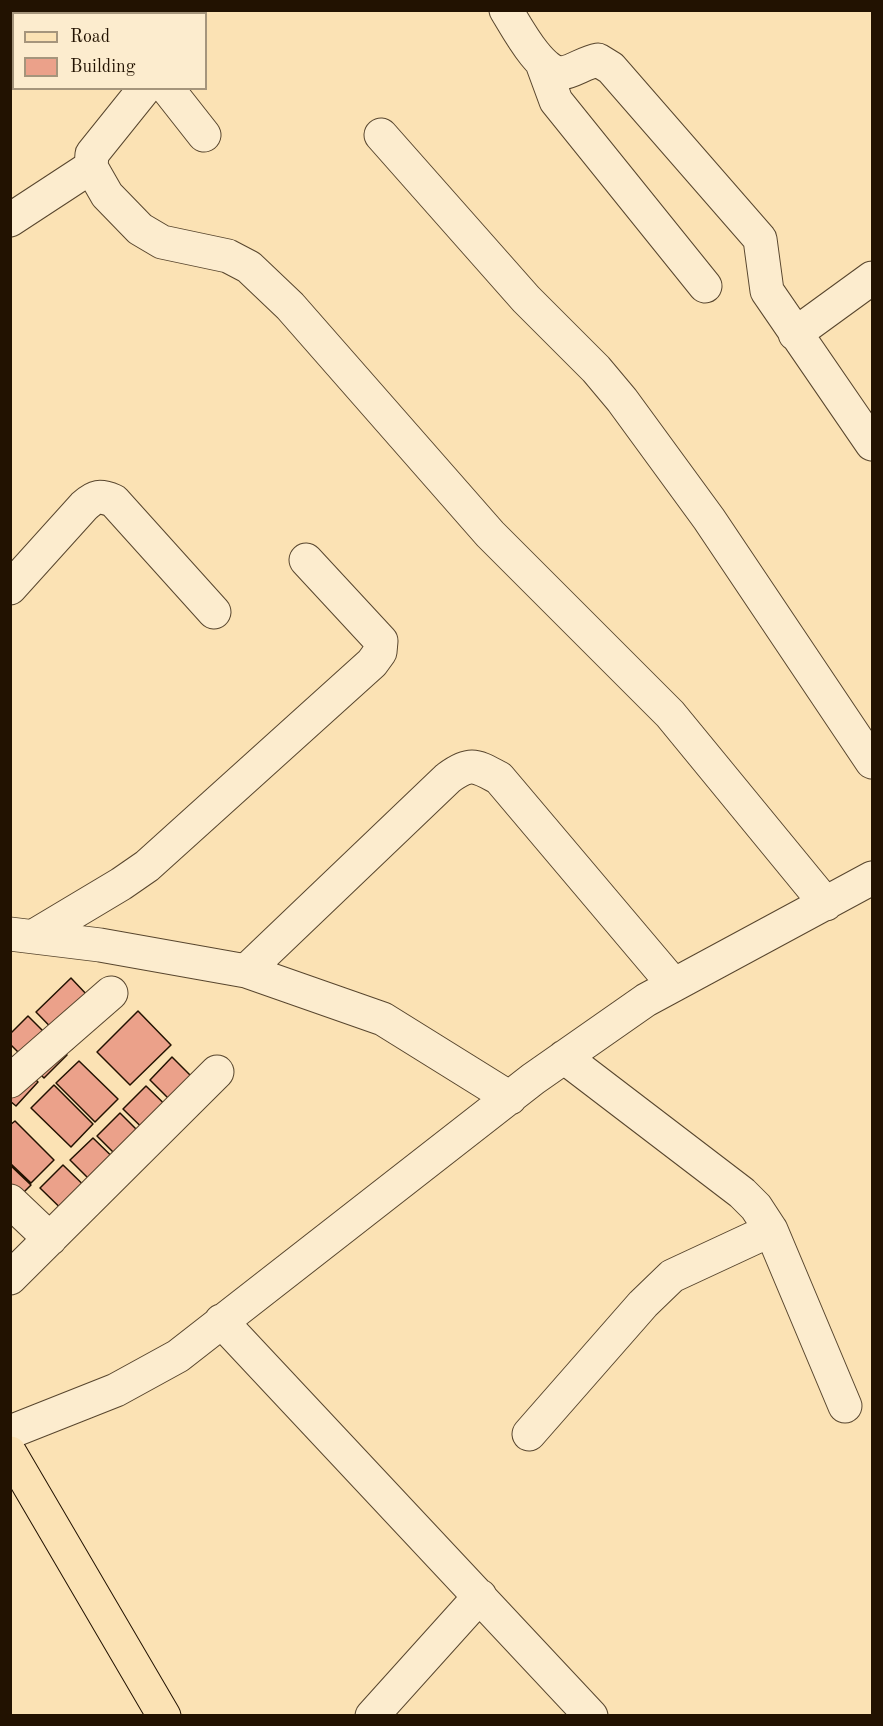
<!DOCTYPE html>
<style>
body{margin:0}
#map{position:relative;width:883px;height:1726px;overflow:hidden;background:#fbe2b4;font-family:"Old Standard TT",serif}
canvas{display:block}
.frame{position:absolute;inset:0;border:12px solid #221201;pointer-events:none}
.legend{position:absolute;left:12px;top:12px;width:195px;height:78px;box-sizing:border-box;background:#fcecce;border:2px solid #a5957c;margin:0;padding:8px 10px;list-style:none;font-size:18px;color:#221201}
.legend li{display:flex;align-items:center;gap:12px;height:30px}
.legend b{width:30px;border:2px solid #a5957c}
</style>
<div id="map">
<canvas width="883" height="1726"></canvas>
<div class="frame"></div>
<ul class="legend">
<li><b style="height:8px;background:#fbe2b4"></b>Road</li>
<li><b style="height:16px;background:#eba18a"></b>Building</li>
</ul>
</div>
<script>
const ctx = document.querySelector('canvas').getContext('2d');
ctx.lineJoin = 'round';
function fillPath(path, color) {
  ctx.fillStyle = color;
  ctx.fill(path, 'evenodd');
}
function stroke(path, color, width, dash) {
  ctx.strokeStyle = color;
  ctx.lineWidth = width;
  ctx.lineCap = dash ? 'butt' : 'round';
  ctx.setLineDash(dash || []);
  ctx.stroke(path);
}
const building = new Path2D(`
 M71,978L106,1015L72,1049L36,1012Z
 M138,1011L171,1045L130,1085L97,1052Z
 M28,1016L67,1055L44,1078L10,1044V1034Z
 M10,1055L38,1082L16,1106L10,1101Z
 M172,1057L211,1096L189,1119L150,1080Z
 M79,1061L118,1099L95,1122L56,1083Z
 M54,1085L93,1124L71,1147L31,1108Z
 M146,1086L185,1124L162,1147L123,1109Z
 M120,1113L159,1152L136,1175L97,1136Z
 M15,1121L54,1160L31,1183L10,1163V1125Z
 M93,1138L132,1176L109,1199L70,1160Z
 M10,1165L31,1185L10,1206Z
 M63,1165L102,1203L79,1226L40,1188Z`);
fillPath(building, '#eba18a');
stroke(building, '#221201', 1.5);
const minor = new Path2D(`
 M106,10L108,14
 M506,10C516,26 541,74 562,73C572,72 586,62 598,60L611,68L760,239L767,291L872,444
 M542,63L556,101L705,286
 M145,88L92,154L91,167L107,195L140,229L162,242L228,256L249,267L290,306L490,534L670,714L826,904
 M167,88L204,135
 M381,135L526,299L596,369L622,400L709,519L872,762
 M10,220L91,167
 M795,334L872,278
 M10,588L84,506C95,496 100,495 114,501L214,612
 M10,934L100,945L246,971L383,1019L510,1098
 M34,936L121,884L147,866L372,663L380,652L381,641L306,560
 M246,971L448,778C471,761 476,766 499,778L674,985
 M564,1057L742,1193L756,1207L771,1230L845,1406
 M10,1081L111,993
 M10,1201L50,1239
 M10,1278L217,1072
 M221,1321L591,1716
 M10,1432L116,1390L178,1356L533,1079L646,1000L872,878
 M529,1434L643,1304L672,1276L771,1230
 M372,1716L480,1596`);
const major = new Path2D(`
 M10,1453L164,1716`);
stroke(minor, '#58462e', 35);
stroke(major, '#221201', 35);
stroke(minor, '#fcecce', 33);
stroke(major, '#fbe2b4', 33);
</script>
